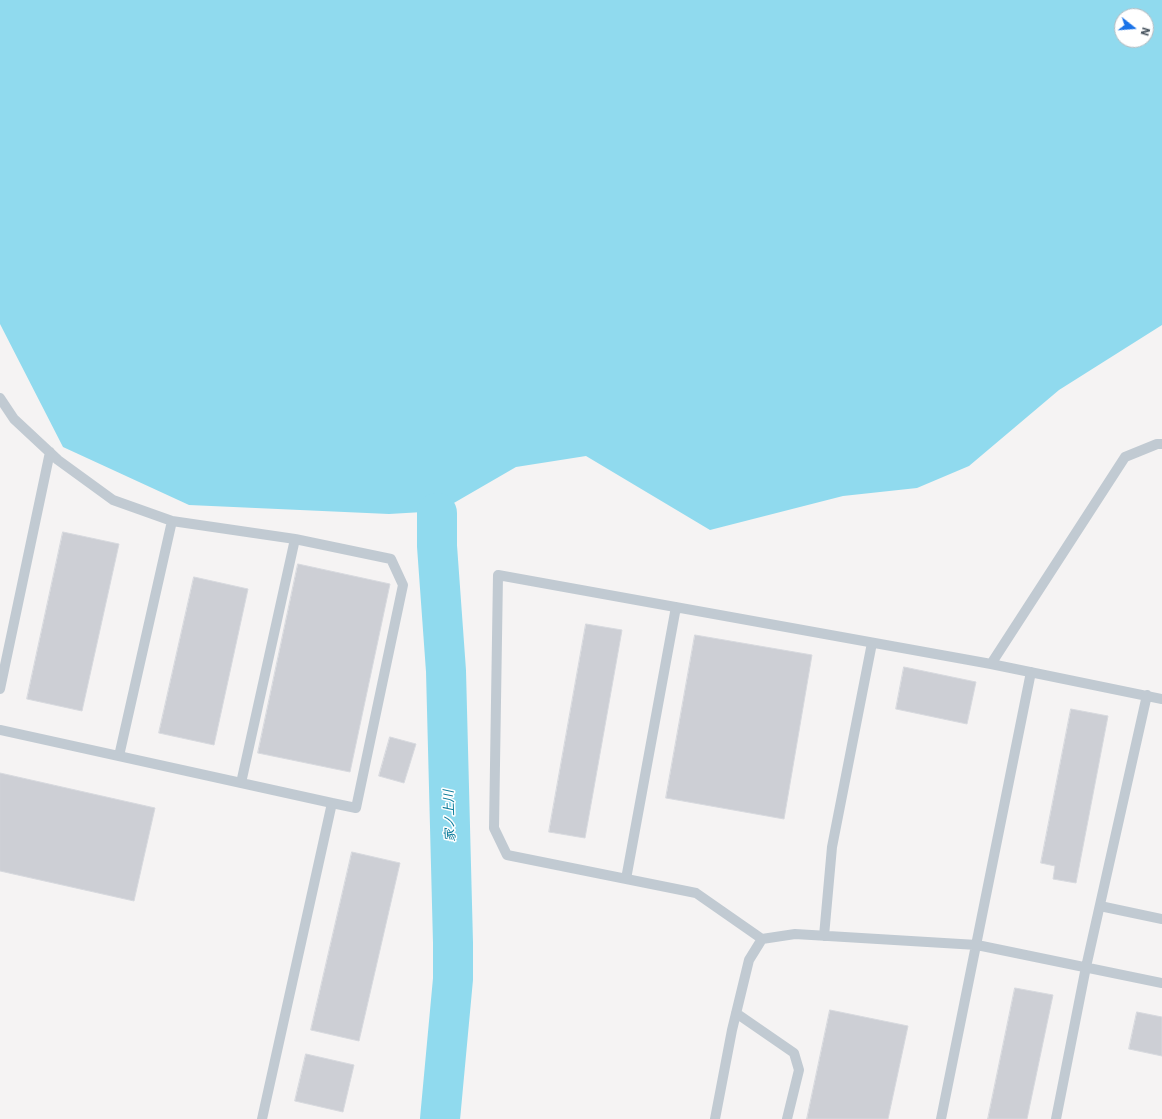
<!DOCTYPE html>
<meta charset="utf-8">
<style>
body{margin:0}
#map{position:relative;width:1162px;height:1119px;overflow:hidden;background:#f5f3f3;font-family:"Work Sans",sans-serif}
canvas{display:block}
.north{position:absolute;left:1114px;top:8px;width:40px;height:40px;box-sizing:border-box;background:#fff;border:1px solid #b7bbc0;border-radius:50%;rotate:107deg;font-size:11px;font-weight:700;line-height:16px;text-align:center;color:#4a5661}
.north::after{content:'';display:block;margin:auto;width:14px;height:18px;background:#1a73e8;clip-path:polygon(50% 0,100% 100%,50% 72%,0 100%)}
</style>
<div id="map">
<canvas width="1162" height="1119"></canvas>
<div class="north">N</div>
</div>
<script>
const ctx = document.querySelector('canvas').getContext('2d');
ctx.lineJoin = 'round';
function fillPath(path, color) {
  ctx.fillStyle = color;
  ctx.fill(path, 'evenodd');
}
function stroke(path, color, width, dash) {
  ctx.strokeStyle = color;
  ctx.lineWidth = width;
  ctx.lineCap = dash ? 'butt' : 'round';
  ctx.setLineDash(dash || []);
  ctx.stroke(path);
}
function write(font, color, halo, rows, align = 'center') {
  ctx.font = font + ' "Work Sans","Noto Sans JP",sans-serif';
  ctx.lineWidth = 3;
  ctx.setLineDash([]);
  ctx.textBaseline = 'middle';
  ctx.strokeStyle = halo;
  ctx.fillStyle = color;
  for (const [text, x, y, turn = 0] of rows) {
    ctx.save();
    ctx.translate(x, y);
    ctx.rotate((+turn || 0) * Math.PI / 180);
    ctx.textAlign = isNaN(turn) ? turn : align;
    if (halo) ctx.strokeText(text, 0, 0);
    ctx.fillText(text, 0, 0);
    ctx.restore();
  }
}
fillPath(new Path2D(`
 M0,0H1162V325L1059,390L969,466L917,488L843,496L710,530L586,456L516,467L440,511L389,514L189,505L63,447L0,324ZM1122,16H1146V40H1122Z`), '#90daee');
stroke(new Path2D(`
 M437,513V546L446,671L453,943V979L440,1119`), '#90daee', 40);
const building = new Path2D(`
 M63,532L119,544L82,711L27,699Z
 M298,564L390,584L350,772L258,753Z
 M194,577L248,589L214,745L159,733Z
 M586,624L622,630L585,838L549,832Z
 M695,635L812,655L784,819L666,798Z
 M904,667L976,682L967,724L896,709Z
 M1071,709L1108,716L1076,883L1053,879L1055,866L1041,863Z
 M390,737L416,744L404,783L379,776Z
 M0,773L155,808L134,901L0,871Z
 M352,852L400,863L359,1041L311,1030Z
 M1015,988L1053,995L1027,1119H988Z
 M830,1010L908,1026L888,1119H807Z
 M1137,1012L1162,1017V1056L1129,1049Z
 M306,1054L354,1065L343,1112L295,1101Z`);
fillPath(building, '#cdcfd5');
stroke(building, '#d7d9de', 1);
stroke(new Path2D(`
 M0,398L14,419L58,460L113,500L172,521L295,539L391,559L403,585L356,808L332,803
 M991,664L1162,699
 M0,689L50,452
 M0,730L332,803L262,1119
 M119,756L172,521
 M241,783L295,539
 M626,879L676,607
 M1100,906L1162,919
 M824,936L832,847L872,643
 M762,939L696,893L507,855L494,828L498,575L991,664L1125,457L1157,444H1162
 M736,1013L794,1053L799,1070L787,1119
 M715,1119L732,1030L749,960L762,939L795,934L977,945L1162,983
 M941,1119L1031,672
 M1056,1119L1086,967L1147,695`), '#c1cad2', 10);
write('italic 13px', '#0c7c9b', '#fff', [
 ["家ノ上川",450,816,-92]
]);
</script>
